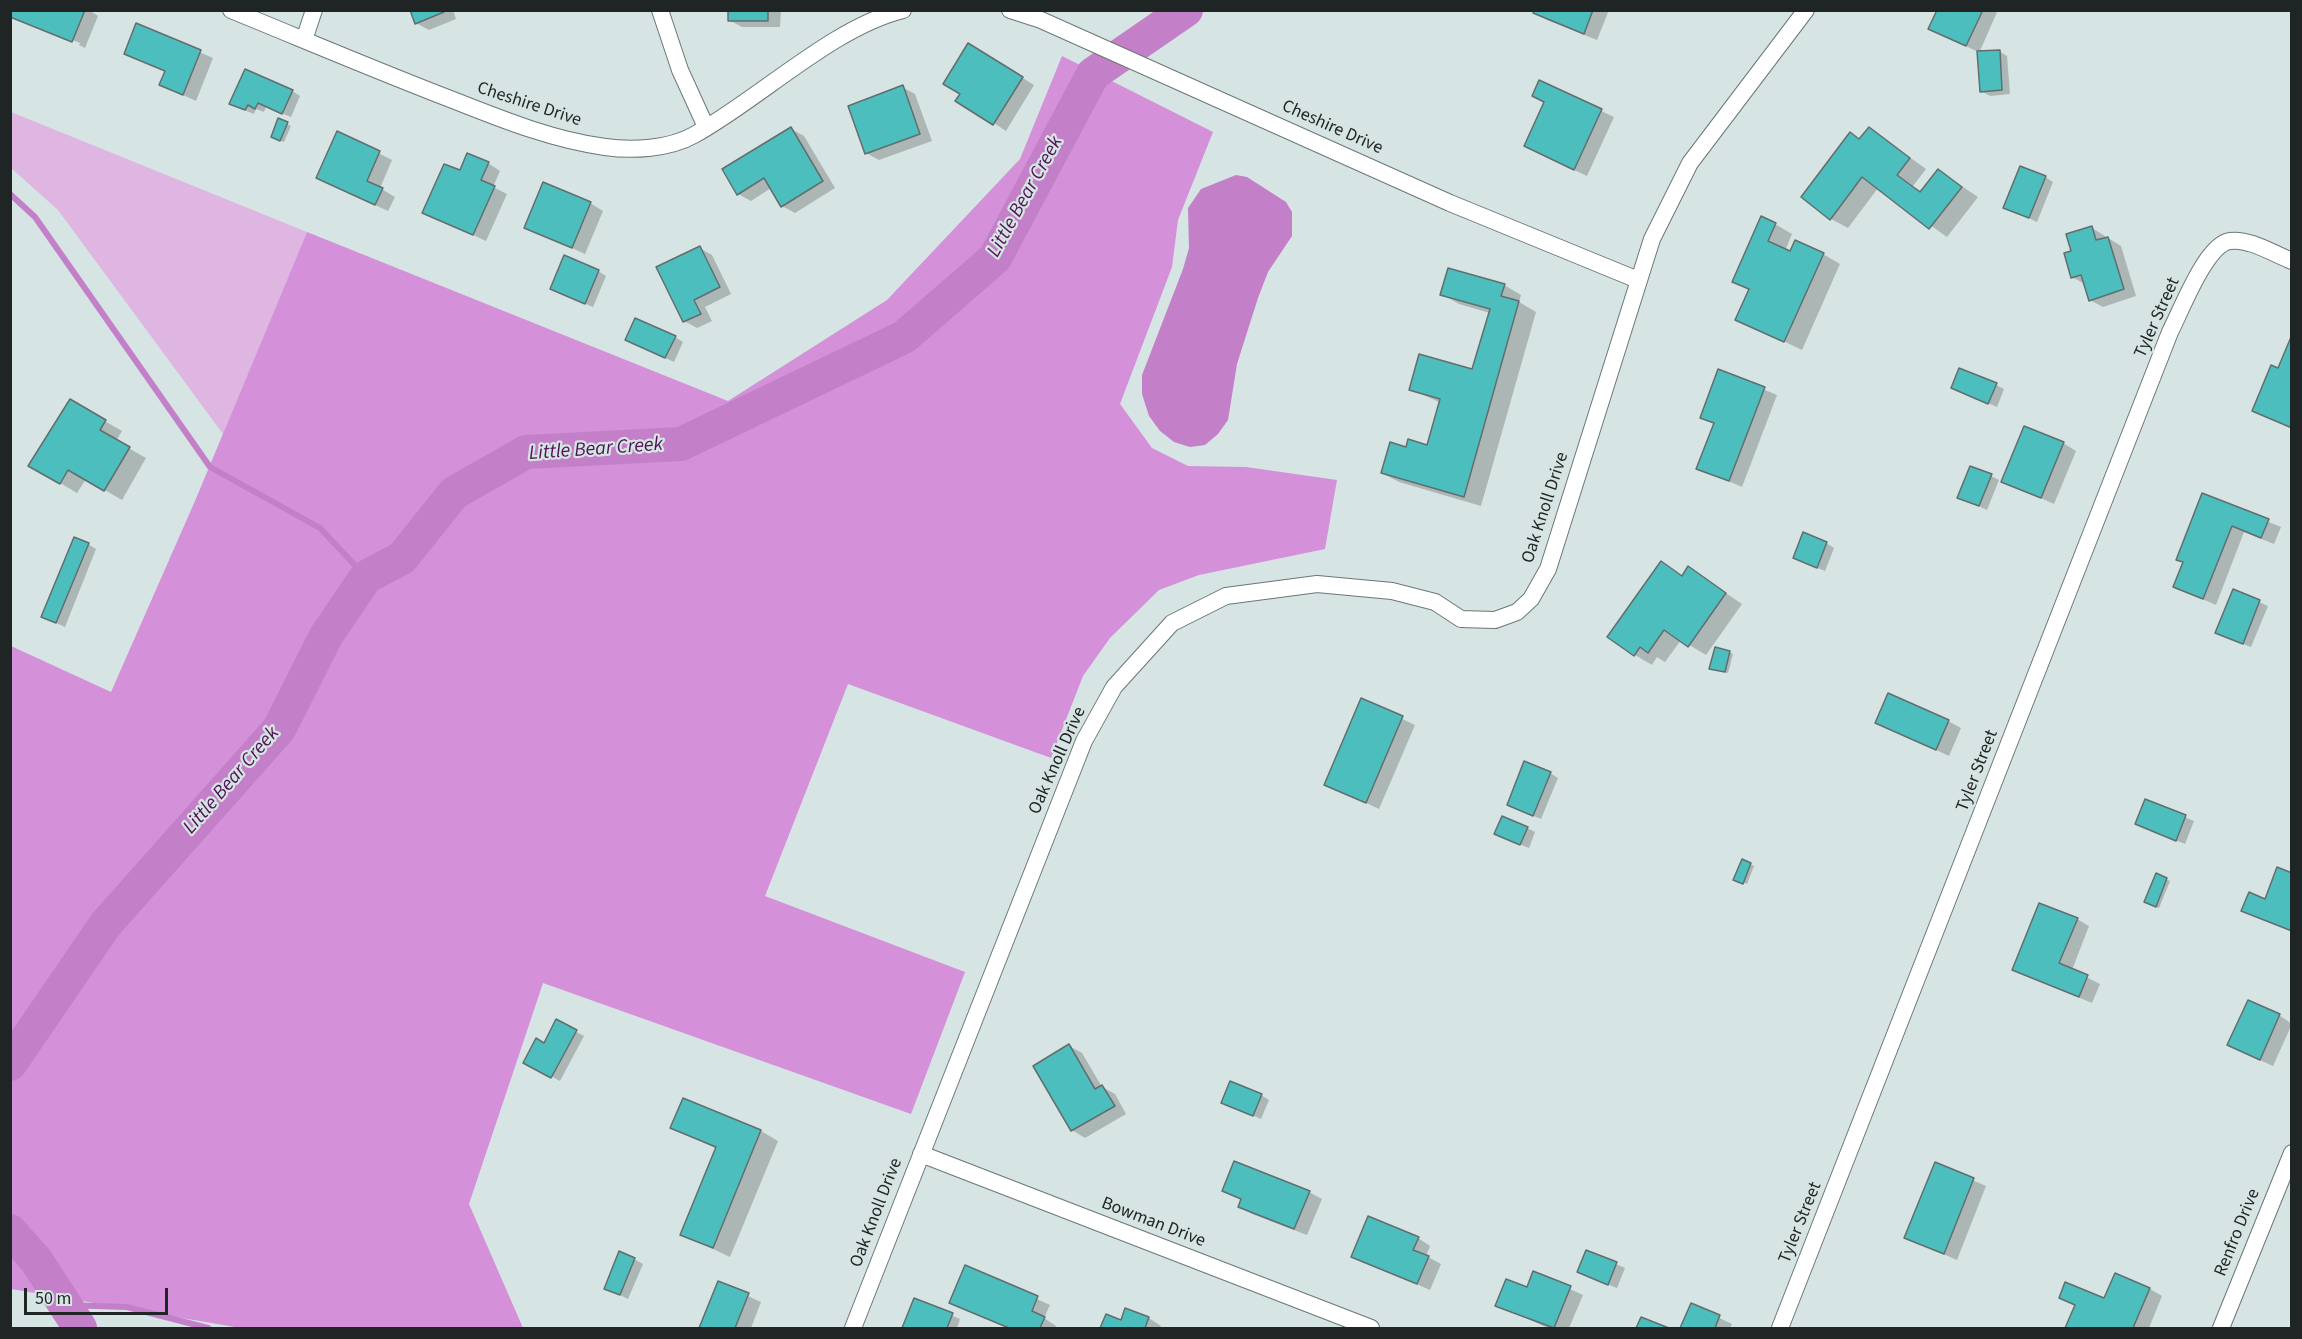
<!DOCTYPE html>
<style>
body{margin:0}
#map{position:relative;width:2302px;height:1339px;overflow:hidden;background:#d6e4e3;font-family:"Source Sans 3",sans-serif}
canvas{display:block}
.frame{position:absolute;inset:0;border:12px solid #1f2424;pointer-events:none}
.scale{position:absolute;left:24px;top:1288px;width:144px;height:27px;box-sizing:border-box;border:3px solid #1f2424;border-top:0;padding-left:8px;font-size:18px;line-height:21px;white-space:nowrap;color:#1f2424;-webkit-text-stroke:4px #d6e4e3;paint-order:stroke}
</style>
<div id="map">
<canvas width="2302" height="1339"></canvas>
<div class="frame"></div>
<div class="scale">50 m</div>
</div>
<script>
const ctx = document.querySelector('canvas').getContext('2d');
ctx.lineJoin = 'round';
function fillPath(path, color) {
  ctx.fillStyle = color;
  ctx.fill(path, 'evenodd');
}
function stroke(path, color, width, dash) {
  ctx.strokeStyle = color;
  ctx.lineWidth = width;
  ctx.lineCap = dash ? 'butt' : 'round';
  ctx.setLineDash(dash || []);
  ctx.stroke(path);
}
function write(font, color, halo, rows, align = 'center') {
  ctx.font = font + ' "Source Sans 3",sans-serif';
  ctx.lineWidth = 4.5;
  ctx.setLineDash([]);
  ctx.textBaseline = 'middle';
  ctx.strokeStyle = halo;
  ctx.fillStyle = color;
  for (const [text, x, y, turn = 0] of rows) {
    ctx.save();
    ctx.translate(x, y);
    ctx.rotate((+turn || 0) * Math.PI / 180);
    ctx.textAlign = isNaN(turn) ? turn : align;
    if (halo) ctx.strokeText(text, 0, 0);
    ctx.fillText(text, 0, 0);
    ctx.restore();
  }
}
fillPath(new Path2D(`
 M11,112L307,232L223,434L58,210L11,168Z`), '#dfb5e1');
fillPath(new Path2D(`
 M1062,56L1213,132L1178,220L1172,267L1120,404L1152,448L1188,466L1246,467L1337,480L1325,549L1199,575L1159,590L1110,638L1083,676L1051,758L848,684L765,896L965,972L911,1114L543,983L469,1204L523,1328H241L11,1289V646L111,692L195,501L307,232L728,401L887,300L1020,159Z`), '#d490d9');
fillPath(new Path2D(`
 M1236,175L1247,177L1286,202L1292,212V236L1268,272L1258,298L1237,364L1228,420L1218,434L1205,445L1190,447L1174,442L1160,431L1149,416L1142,394V375L1183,269L1189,248L1188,208L1201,189Z`), '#c380c8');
fillPath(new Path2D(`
 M10,10H89L98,16L85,48L79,45L80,43L19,19V21L10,16Z
 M411,10H453L456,19L429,30L416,23Z
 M729,10H781L780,27H742L729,20Z
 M1535,10H1609L1597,40L1547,20L1535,13Z
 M1938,10H1998L1979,53L1999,51L2007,56L2010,94L1990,96L1981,91L1978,52L1930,28Z
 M137,25L213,58L196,101L161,85L166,72L125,54Z
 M981,52L1034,85L1006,131L994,123Z
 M1540,82L1614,117L1587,176L1538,153L1545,102Z
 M902,87L915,94L932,141L879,160L866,153Z
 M292,91L300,96L291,117L266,107L264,112L256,109L254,114L239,108Z
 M287,124L291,126L284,142L276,139Z
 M1869,128L1926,169L1913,186L1922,192L1939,171L1978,197L1947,237L1878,188L1848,228L1831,219L1860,140Z
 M791,129L804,136L835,188L795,213L782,206L771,188L751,201L738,194Z
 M338,133L392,160L380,188L395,197L388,211L330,184Z
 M488,163L500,171L493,187L507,194L486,241L424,212L460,172Z
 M2045,177L2053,182L2037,222L2005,207Z
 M590,203L603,211L585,254L526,227Z
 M1775,224L1792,234L1785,251L1823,254L1840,264L1802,350L1737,319L1750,291L1734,281Z
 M2092,228L2121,246L2136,296L2103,307L2090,300L2085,284L2072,277L2073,252Z
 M699,248L712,255L731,294L705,307L712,321L697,328L684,321Z
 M598,271L606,276L593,307L560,293Z
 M1504,285L1521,295L1519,302L1536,312L1481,506L1399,482L1382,473L1407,449L1428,447L1441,403L1411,389L1473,371L1490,313L1459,304L1442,294Z
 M675,337L683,342L674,362L635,344Z
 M1719,371L1777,395L1742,487L1698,468L1715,424L1702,417Z
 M1996,385L2004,389L1997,407L1953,388Z
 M70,401L122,431L116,441L146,458L122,500L86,479L77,493L30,465Z
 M2063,443L2076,451L2054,504L2003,481Z
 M1991,476L1999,480L1987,510L1959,497Z
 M2202,495L2281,527L2274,544L2244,532L2216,605L2175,587L2184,563L2178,559Z
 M1826,543L1834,548L1825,571L1803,562Z
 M88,544L96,549L65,627L43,617Z
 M1662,563L1683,576L1689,568L1742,604L1706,655L1681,640L1665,662L1657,657L1652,665L1635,655Z
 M2234,591L2268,606L2251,647L2225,637Z
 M1729,652L1733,654L1728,673L1715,670Z
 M1362,700L1415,725L1379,809L1326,784Z
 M1948,721L1961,728L1949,756L1877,722Z
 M1550,773L1558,778L1541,819L1508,805Z
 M2146,801L2194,821L2185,844L2136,824Z
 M1527,828L1535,832L1529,848L1504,838Z
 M1750,864L1754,866L1747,884L1739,881Z
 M2156,875L2170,881L2159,908L2149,904Z
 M2292,875V932L2243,910L2265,901Z
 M2077,919L2089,926L2072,970L2100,984L2092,1003L2014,970Z
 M2279,1015L2292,1024L2273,1066L2242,1052Z
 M557,1022L584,1036L560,1081L525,1062L545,1045Z
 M1069,1046L1082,1053L1102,1087L1115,1094L1126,1114L1085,1138L1072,1130L1035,1066Z
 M1261,1095L1269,1100L1261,1119L1223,1103Z
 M684,1100L761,1131L778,1141L730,1257L682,1234L717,1149L672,1128Z
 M1935,1164L1986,1186L1957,1260L1906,1238Z
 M1224,1190L1309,1192L1322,1199L1307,1235L1252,1214L1240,1207L1243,1200Z
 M1418,1238L1430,1246L1426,1256L1441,1264L1430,1290L1353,1257Z
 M1587,1252L1625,1268L1617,1288L1587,1276Z
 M634,1259L643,1264L628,1299L606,1288Z
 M966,1267L1050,1305L1044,1318L1056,1326L1055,1328H1008L951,1302Z
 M1534,1273L1583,1295L1569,1328H1548L1497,1305L1527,1289Z
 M719,1283L761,1302L751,1328H701Z
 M2150,1289L2162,1296L2149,1328H2067L2076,1306L2061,1298L2105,1300Z
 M915,1300L960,1319L957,1328H904Z
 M1692,1305L1732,1324L1730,1328H1682Z
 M1126,1310L1149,1318L1161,1326L1160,1328H1102L1107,1316L1122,1322Z`), '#0003');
stroke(new Path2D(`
 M10,194L35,217L210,467L320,528L366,577
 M65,1305L127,1307L208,1328`), '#c380c8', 6);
stroke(new Path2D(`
 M10,1064L105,925L279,729L326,636L366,577L402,558L454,493L526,452L681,444L904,337L995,258L1093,74L1186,10
 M10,1231L36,1260L80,1328`), '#c380c8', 34);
const building = new Path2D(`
 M10,10H85L72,42L10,17Z
 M410,10H444V12L415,24Z
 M728,10H768V21H728Z
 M1534,10H1593L1584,34L1533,13Z
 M1937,10H1983L1966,46L1928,29Z
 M136,23L201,50L183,95L159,85L165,71L124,54Z
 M968,43L1023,77L993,125L955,101L960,94L943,84Z
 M2000,50L2002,90L1980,92L1977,51Z
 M245,69L293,90L282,114L258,103L255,109L248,105L245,110L229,104Z
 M1539,80L1602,109L1574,170L1524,146L1544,102L1532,96Z
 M903,85L920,134L865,154L848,106Z
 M278,118L288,122L280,141L271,137Z
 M791,127L823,181L781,207L764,178L737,195L722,169Z
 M1869,127L1910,158L1897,175L1920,192L1938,169L1962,187L1929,229L1862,177L1830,220L1801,197L1850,132L1859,139Z
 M337,131L380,151L367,181L383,188L375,205L316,178Z
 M467,153L489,162L481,180L495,186L473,235L422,213L444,164L460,170Z
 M2020,166L2046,176L2029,218L2003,208Z
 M543,182L591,202L572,248L524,228Z
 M1761,216L1776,223L1768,241L1790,251L1795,240L1824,253L1784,342L1735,320L1749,289L1732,282Z
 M2092,226L2096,240L2108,237L2124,289L2089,301L2081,275L2071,278L2064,253L2071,251L2066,234Z
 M700,246L720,287L694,300L701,314L683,322L656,267Z
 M564,255L599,270L585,304L550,289Z
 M1448,268L1505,284L1501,296L1519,301L1464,497L1381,473L1390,442L1406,447L1408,439L1427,445L1440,399L1409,390L1419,354L1472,369L1490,309L1440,295Z
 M635,318L676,336L665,358L625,340Z
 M2291,337H2292V428L2252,411L2271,365L2278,368Z
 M1959,368L1997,383L1988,404L1951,388Z
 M1718,369L1765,387L1729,481L1696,469L1714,423L1700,418Z
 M70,399L106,420L100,430L130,447L104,491L68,470L60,484L28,466Z
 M2024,426L2064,442L2041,498L2001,482Z
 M1970,466L1992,474L1979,506L1957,498Z
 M2202,493L2269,519L2261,538L2232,526L2203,599L2173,587L2183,562L2176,560Z
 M1803,532L1827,542L1817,568L1793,558Z
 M74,537L89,543L56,623L41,617Z
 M1661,561L1682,576L1688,566L1726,593L1688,647L1664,630L1648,653L1640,647L1634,656L1607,637Z
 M2233,589L2260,600L2243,644L2215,633Z
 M1715,647L1730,651L1725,672L1709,669Z
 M1888,693L1949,720L1936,750L1875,723Z
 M1361,698L1403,716L1366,803L1324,785Z
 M1524,761L1551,772L1533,816L1507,805Z
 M2145,799L2186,815L2176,841L2135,824Z
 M1502,816L1528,827L1520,845L1494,834Z
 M1742,859L1751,863L1743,884L1733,880Z
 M2277,867L2292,873V931L2241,911L2249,892L2265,899Z
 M2156,873L2167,878L2156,907L2144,902Z
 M2039,903L2078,918L2059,963L2088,975L2079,997L2012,970Z
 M2248,1000L2280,1014L2260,1060L2227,1045Z
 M556,1019L577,1030L551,1078L523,1063L536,1038L544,1043Z
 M1069,1044L1095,1089L1102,1085L1115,1106L1071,1131L1033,1066Z
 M1230,1081L1262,1094L1253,1116L1221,1103Z
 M683,1098L761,1130L713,1248L680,1235L716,1147L670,1128Z
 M1234,1161L1310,1191L1294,1229L1238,1207L1241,1199L1222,1191Z
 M1935,1162L1974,1178L1944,1254L1904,1238Z
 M1368,1216L1419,1237L1413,1250L1429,1256L1417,1284L1351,1257Z
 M1586,1250L1617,1262L1608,1285L1577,1272Z
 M619,1251L635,1258L620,1295L604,1289Z
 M965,1265L1038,1296L1032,1311L1045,1317L1040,1328H1009L949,1303Z
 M1533,1271L1571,1286L1554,1328L1495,1306L1506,1279L1527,1287Z
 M2115,1273L2150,1288L2133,1328H2065L2075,1305L2059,1298L2065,1282L2104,1298Z
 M718,1281L749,1293L735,1328H699Z
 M914,1298L953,1313L947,1328H902Z
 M1691,1303L1720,1315L1715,1328H1680Z
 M1125,1308L1149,1317L1145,1328H1100L1106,1314L1121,1320Z
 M1641,1317L1669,1328H1636Z`);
fillPath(building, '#4dbebe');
stroke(building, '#626e6e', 1.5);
const street = new Path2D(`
 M231,10C307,41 382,73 458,102C506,121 554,140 605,147C632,151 669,149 694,135C758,100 833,27 903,10
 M660,10L680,70L706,127
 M1010,10L1041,20L1450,203L1638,280
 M304,40L314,10
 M921,1154L1371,1328
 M853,1328L1084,741L1114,687L1172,623L1226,596L1317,584L1392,591L1435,602L1461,619L1495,620L1517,612L1531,599L1548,569L1652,239L1690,163L1806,10
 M1780,1328L2170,332C2181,311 2206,244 2230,241C2249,238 2274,254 2292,261
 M2221,1328L2292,1153`);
stroke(street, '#6b7777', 18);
stroke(street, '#fff', 16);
write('18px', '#1f2424', '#d6e4e3', [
 ["Cheshire Drive",529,105,18],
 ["Cheshire Drive",1332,128,24],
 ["Tyler Street",2158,318,-66],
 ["Oak Knoll Drive",1546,508,-72],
 ["Oak Knoll Drive",1058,761,-66],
 ["Tyler Street",1978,771,-69],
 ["Oak Knoll Drive",877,1213,-69],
 ["Bowman Drive",1153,1223,21],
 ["Tyler Street",1801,1223,-68],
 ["Renfro Drive",2238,1233,-68]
]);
write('italic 20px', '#511356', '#d6e4e3', [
 ["Little Bear Creek",1026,197,-61],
 ["Little Bear Creek",596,450,-4],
 ["Little Bear Creek",232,781,-49]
]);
</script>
